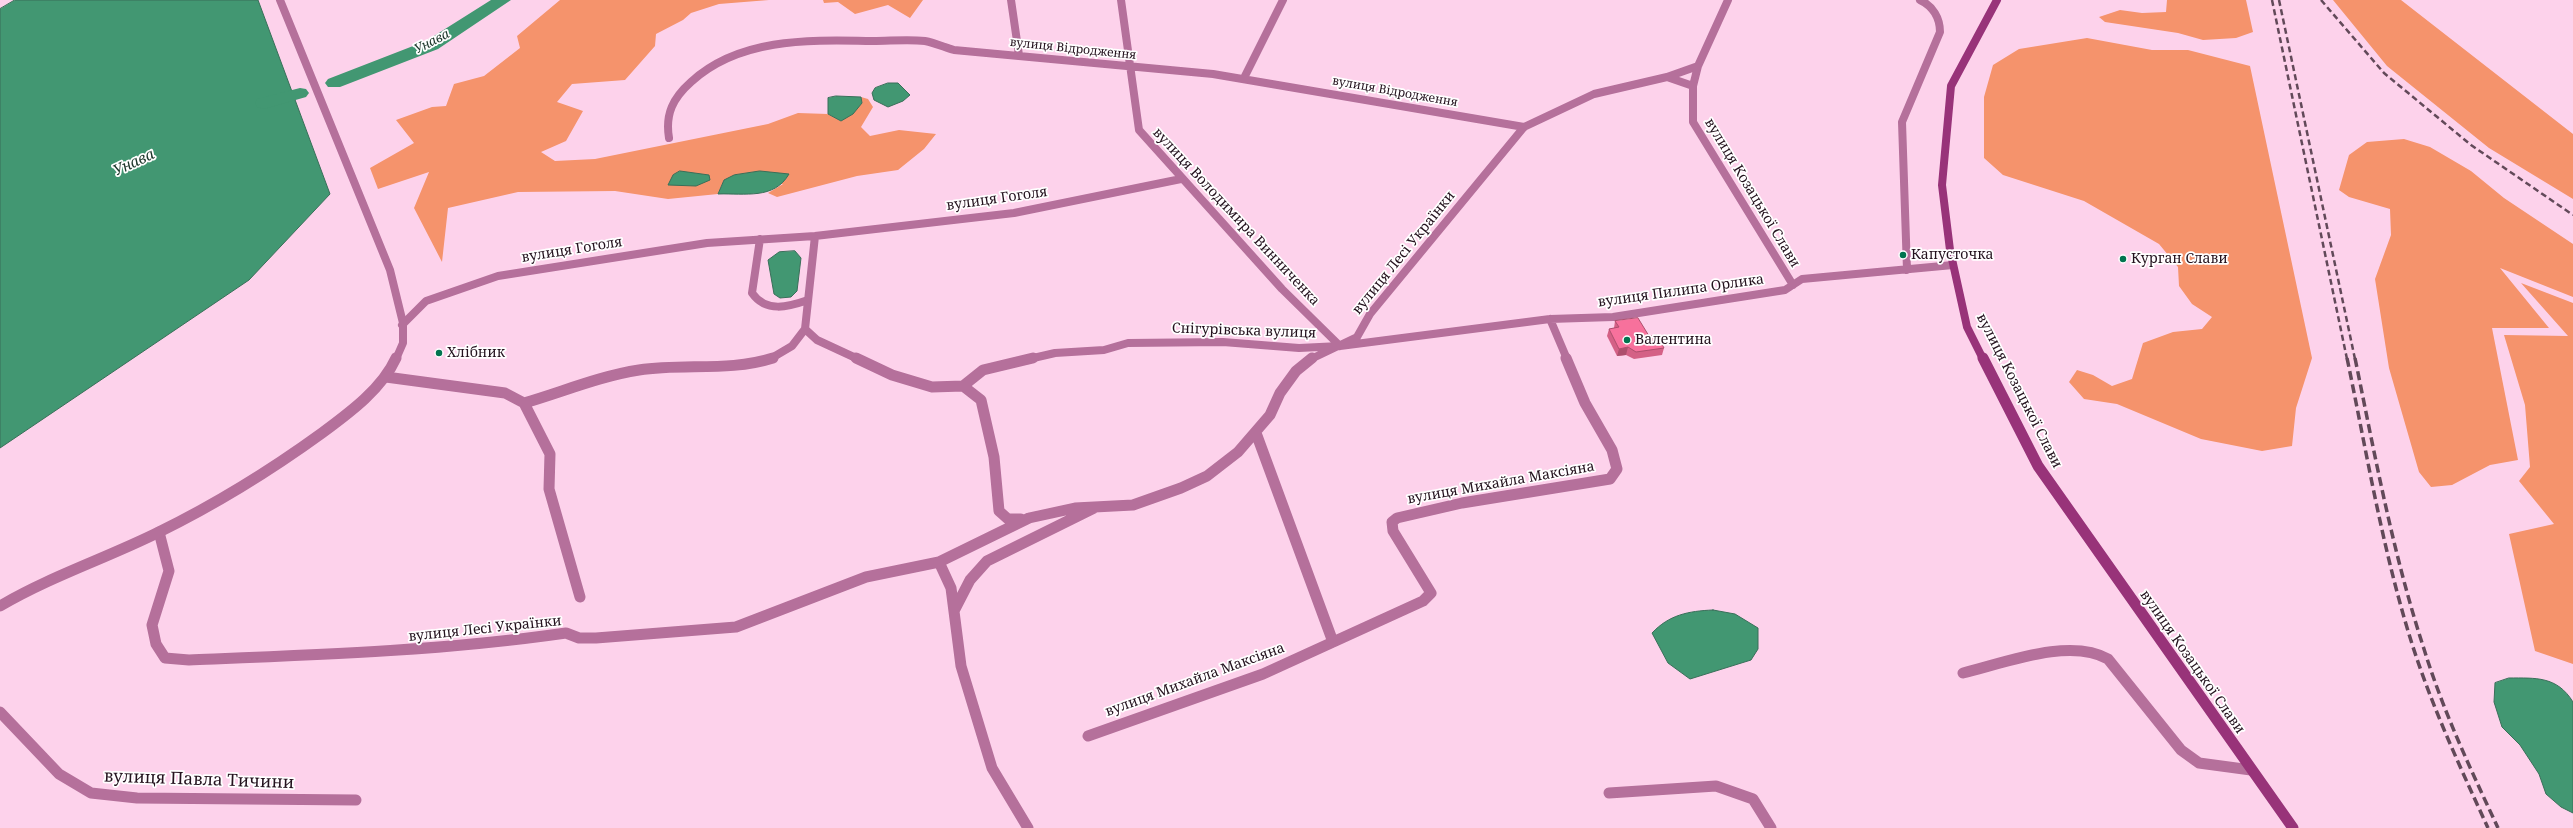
<!DOCTYPE html>
<meta charset="utf-8">
<style>
body{margin:0}
canvas{display:block;background:#fdd2eb}
</style>
<canvas width="2573" height="828"></canvas>
<script>
const ctx = document.querySelector('canvas').getContext('2d');
ctx.lineJoin = 'round';
function fillPath(path, color) {
  ctx.fillStyle = color;
  ctx.fill(path, 'evenodd');
}
function stroke(path, color, width, dash) {
  ctx.strokeStyle = color;
  ctx.lineWidth = width;
  ctx.lineCap = dash ? 'butt' : 'round';
  ctx.setLineDash(dash || []);
  ctx.stroke(path);
}
function write(font, color, halo, rows, align = 'center') {
  ctx.font = font + ' "Noto Serif",serif';
  ctx.lineWidth = 3.5;
  ctx.setLineDash([]);
  ctx.textBaseline = 'middle';
  ctx.strokeStyle = halo;
  ctx.fillStyle = color;
  for (const [text, x, y, turn = 0] of rows) {
    ctx.save();
    ctx.translate(x, y);
    ctx.rotate((+turn || 0) * Math.PI / 180);
    ctx.textAlign = isNaN(turn) ? turn : align;
    if (halo) ctx.strokeText(text, 0, 0);
    ctx.fillText(text, 0, 0);
    ctx.restore();
  }
}
fillPath(new Path2D(`
 M560,0H769L719,4L691,13L683,20L656,34L655,46L625,80L572,84L557,102L583,111L566,141L541,152L555,161L595,159L768,124L798,113L828,114L841,121L862,103L861,97L868,99L873,107L861,127L870,136L899,130L936,134L924,149L898,170L857,176L777,197L768,193L783,184L724,180L718,194L668,199L615,191L518,192L448,208L442,262L414,208L429,172L378,189L370,168L414,143L396,120L432,107L446,106L454,84L484,76L520,48L517,36Z
 M823,0H923L910,18L888,5L855,14L838,2L824,3Z
 M2167,0H2246L2253,32L2236,38L2203,40L2178,33L2105,22L2099,17L2120,10L2142,13L2166,12Z
 M2333,0H2401L2573,134V199L2489,148L2387,66Z
 M2087,38L2152,50H2188L2250,66L2312,358L2296,408L2292,446L2262,451L2201,439L2117,404L2084,399L2069,382L2077,370L2093,375L2112,386L2132,379L2143,343L2173,332L2202,329L2212,317L2192,304L2179,286L2178,267L2159,244L2084,201L2003,175L1984,158V97L1993,65L2019,49Z
 M2404,139L2430,147L2471,171L2504,198L2573,244V297L2500,268L2549,328H2492L2518,460L2490,465L2452,485L2431,487L2419,472L2389,368L2375,279L2391,235L2390,209L2349,197L2339,190L2349,155L2367,142Z
 M2521,283L2573,303V664L2535,651L2509,534L2554,524L2519,481L2530,467L2525,405L2504,335L2568,336Z`), '#f5936c');
const water = new Path2D(`
 M15,0H258L330,194L249,280L0,448V9Z
 M888,83H898L910,95L903,101L888,107L874,100L872,93L875,88Z
 M836,96L861,97L862,103L853,114L841,121L828,114V98Z
 M680,171L709,175L710,180L696,186L668,185L673,175Z
 M760,171L789,174C774,200 745,193 718,194L724,180L734,175Z
 M795,251L801,258L797,291L791,297L780,298L774,294L768,260L779,252Z
 M1713,610L1735,614L1758,628V649L1751,660L1690,679L1668,663L1652,633C1669,615 1688,611 1713,610Z
 M2509,678C2536,678 2557,676 2573,702V813L2561,807L2546,794L2539,774L2520,745L2502,727L2494,702L2495,683Z`);
fillPath(water, '#429772');
stroke(water, '#396f59', 1);
fillPath(new Path2D(`
 M491,0H511L438,49L340,87H328L325,83L328,79L426,41Z
 M300,88L306,89L309,93L306,97L264,109L257,107L255,103L257,99Z`), '#429772');
stroke(new Path2D(`
 M1011,0L1019,55
 M1121,0L1139,130L1282,289L1340,346
 M1728,0L1698,66L1693,86V122L1793,285
 M1667,77L1693,86
 M1244,78L1283,0
 M669,138C665,114 673,98 691,82C740,37 811,40 873,41C890,41 908,39 925,41C935,43 944,47 954,50L1213,74L1524,127
 M760,239L752,293C766,313 788,307 808,300
 M1907,270L1902,122L1940,32C1940,18 1933,6 1920,0
 M1550,319L1567,359
 M402,325L426,301L498,276L707,243L815,236L1014,213L1181,179
 M805,329L815,236
 M770,359L792,346L805,329L817,340L858,359
 M1029,359L1055,353L1104,350L1128,343L1223,342L1299,348L1340,346L1550,319L1613,317L1785,290L1802,279L1953,265
 M1311,359L1357,337L1370,314L1524,127L1594,94L1667,77L1698,66`), '#b5709b', 8);
stroke(new Path2D(`
 M856,358L892,375L932,387L963,386L983,370L1033,358
 M386,377L505,393L524,403L550,454L549,489L580,597
 M963,386L981,400L994,457L999,511L1008,519H1021
 M524,403C562,392 600,376 639,370C684,363 729,372 773,358
 M1256,433L1333,642
 M159,532L169,571L152,625L156,644L165,658L189,660C315,655 441,651 566,633L579,638H596L736,627L866,577L939,562L1029,518L1075,508L1133,505L1181,488L1207,476L1238,452L1270,415L1280,393L1296,371L1312,358
 M939,562L951,588L961,666L992,768L1028,828
 M954,611L970,580L987,561L1094,508
 M1963,673C2004,663 2070,637 2108,659L2181,750L2199,763L2251,770
 M0,712L59,774L91,793L137,798L356,800
 M1088,736L1263,674L1423,601L1431,593L1393,531L1392,522L1397,518L1462,503L1610,479L1617,469L1612,450L1585,403L1566,358
 M1609,793L1716,786L1753,799L1771,828`), '#b5709b', 11);
stroke(new Path2D(`
 M280,0L390,270L403,323V343L396,359`), '#b5709b', 8);
stroke(new Path2D(`
 M0,606C51,576 107,558 159,532C216,504 271,470 322,433C349,413 382,389 396,358`), '#b5709b', 11);
stroke(new Path2D(`
 M1983,359L1967,327L1950,250L1942,185L1951,86L1997,0`), '#983379', 8);
stroke(new Path2D(`
 M1983,358L2038,466L2293,828`), '#983379', 11);
stroke(new Path2D(`
 M2272,0L2347,359
 M2279,0L2355,359
 M2321,0L2384,73L2471,145L2573,215`), '#624959', 2.5, [6, 3.5]);
stroke(new Path2D(`
 M2347,358C2367,454 2383,553 2413,647C2433,709 2461,769 2488,828
 M2355,358C2375,456 2393,554 2424,649C2443,711 2471,770 2498,828`), '#624959', 3.5, [9, 4.5]);
fillPath(new Path2D(`
 M1615,321L1649,336L1664,348L1662,355L1634,359L1626,355L1617,356L1607,336L1609,329L1614,328Z`), '#d46186');
fillPath(new Path2D(`
 M1628,347L1626,355L1617,356L1619,349Z`), '#ad4f6d');
const building = new Path2D(`
 M1638,318L1649,336L1657,335L1664,348L1636,352L1628,347L1619,349L1609,329L1619,327L1615,321Z`);
fillPath(building, '#f7719c');
stroke(building, '#ad4f6d', 1);
for (const [x, y, r, color] of [
 [1903,255,4,"#01744f"],
 [2123,259,4,"#01744f"],
 [1627,340,4,"#01744f"],
 [439,353,4,"#01744f"]
]) {
  const dot = new Path2D();
  dot.arc(x, y, r, 0, 2 * Math.PI);
  ctx.fillStyle = color;
  ctx.fill(dot);
  stroke(dot, '#fff', 1.5);
}
write('12px', '#24121e', '#fff', [
 ["вулиця Відродження",1073,49,6],
 ["вулиця Відродження",1395,92,10]
]);
write('italic 13px', '#1b3529', '#fff', [
 ["Унава",432,42,-27]
]);
write('14px', '#24121e', '#fff', [
 ["вулиця Козацької Слави",1752,193,59],
 ["вулиця Гоголя",997,199,-8],
 ["вулиця Володимира Винниченка",1236,217,47],
 ["вулиця Гоголя",572,250,-9],
 ["вулиця Лесі Українки",1404,253,-51],
 ["вулиця Пилипа Орлика",1681,291,-8],
 ["Снігурівська вулиця",1244,331,2],
 ["вулиця Козацької Слави",2019,391,63],
 ["вулиця Михайла Максіяна",1501,483,-10],
 ["вулиця Лесі Українки",485,629,-6],
 ["вулиця Козацької Слави",2192,662,55],
 ["вулиця Михайла Максіяна",1195,680,-20]
]);
write('14px', '#24121e', '#fff', [
 ["Капусточка",1911,255],
 ["Курган Слави",2131,259],
 ["Валентина",1635,340],
 ["Хлібник",447,353]
], 'left');
write('italic 15px', '#1b3529', '#fff', [
 ["Унава",134,163,-25]
]);
write('17px', '#24121e', '#fff', [
 ["вулиця Павла Тичини",199,780,2]
]);
</script>
